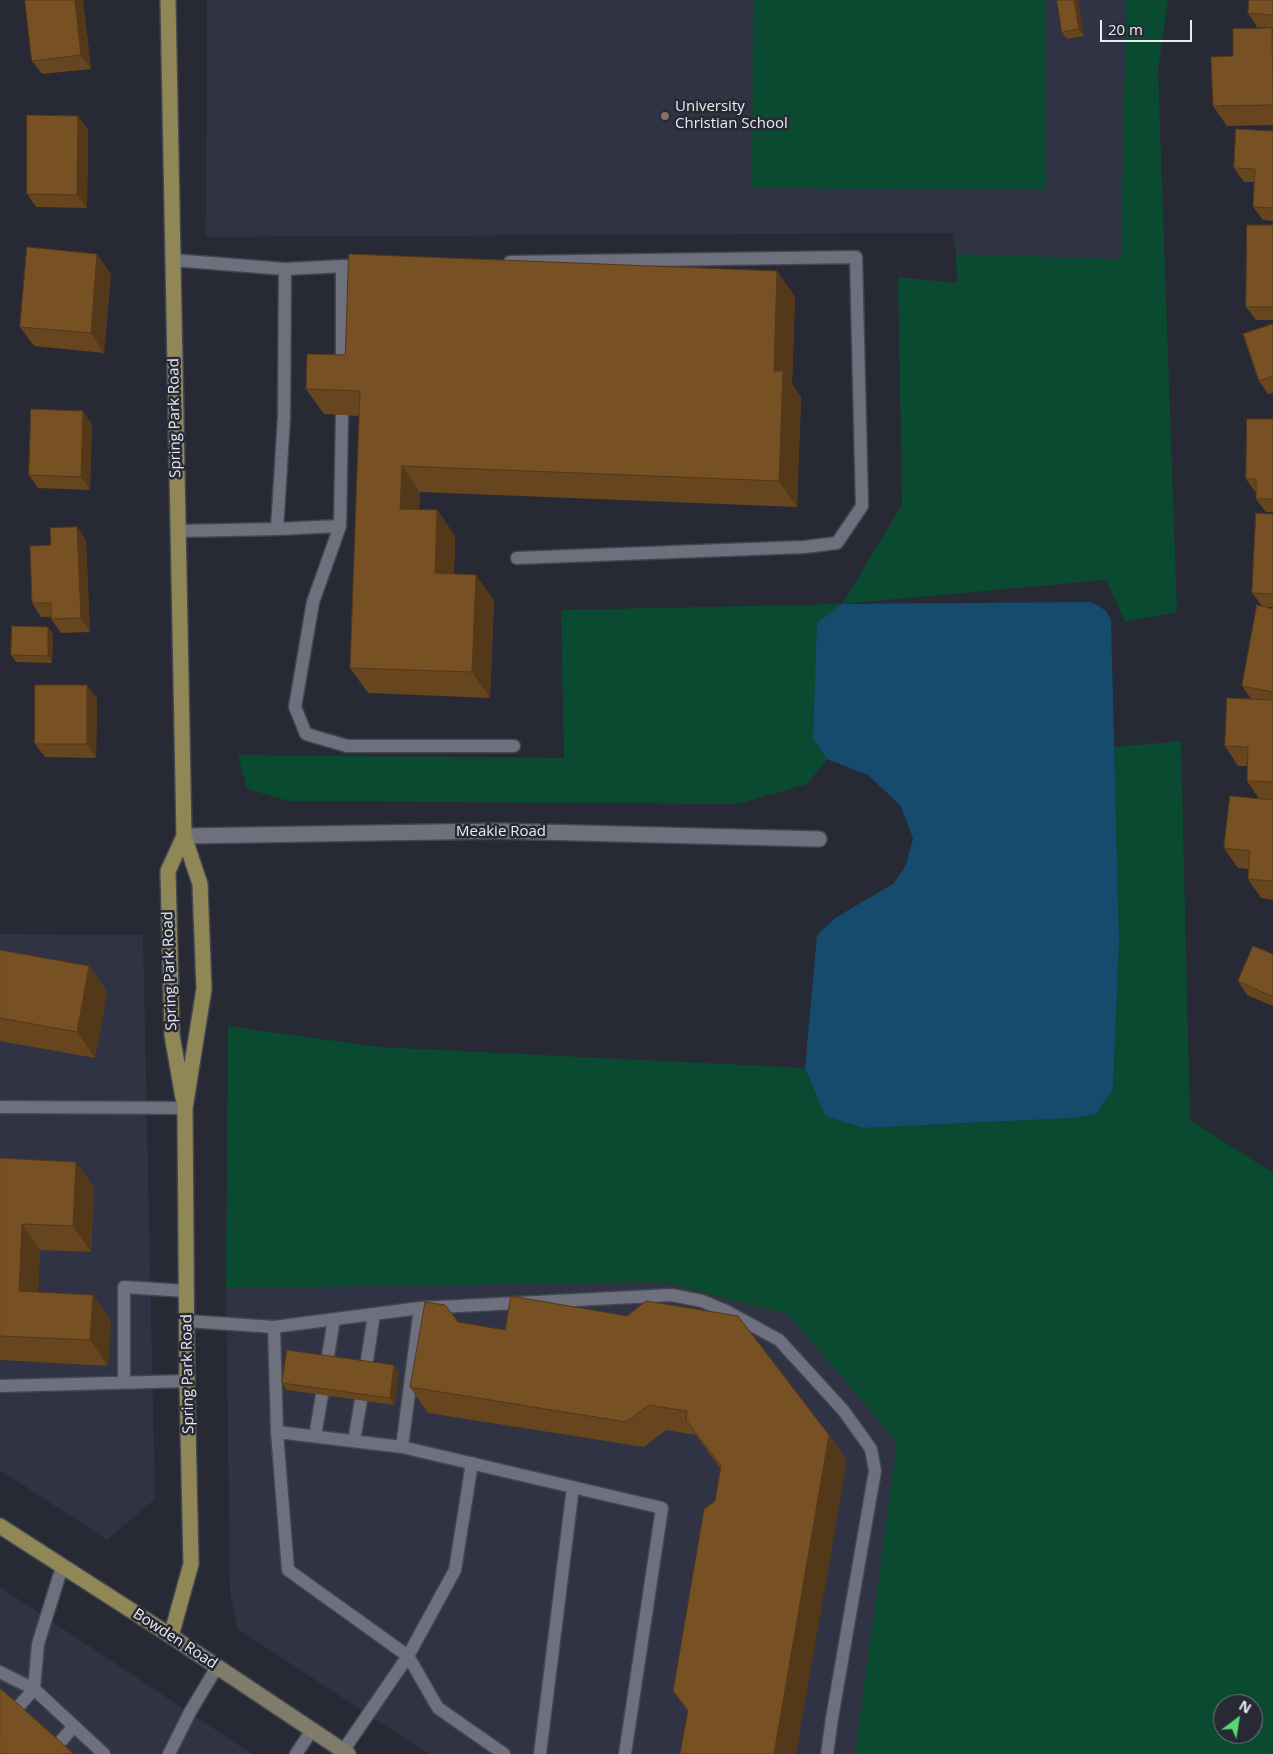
<!DOCTYPE html>
<style>
body{margin:0}
#map{position:relative;width:1273px;height:1754px;overflow:hidden;background:#272934;font-family:"Open Sans",sans-serif}
canvas{display:block}
.north{position:absolute;left:1213px;top:1694px;width:50px;height:50px;box-sizing:border-box;background:#272934;border:1px solid #757780;border-radius:50%;rotate:31deg;font-size:14px;font-weight:700;line-height:20px;text-align:center;color:#e9ebf2}
.north::after{content:'';display:block;margin:auto;width:18px;height:22px;background:#56d671;clip-path:polygon(50% 0,100% 100%,50% 72%,0 100%)}
.scale{position:absolute;left:1100px;top:20px;width:92px;height:22px;box-sizing:border-box;border:2px solid #e9ebf2;border-top:0;padding-left:6px;font-size:15px;line-height:18px;white-space:nowrap;color:#e9ebf2;-webkit-text-stroke:4px #272934;paint-order:stroke}
</style>
<div id="map">
<canvas width="1273" height="1754"></canvas>
<div class="north">N</div>
<div class="scale">20 m</div>
</div>
<script>
const ctx = document.querySelector('canvas').getContext('2d');
ctx.lineJoin = 'round';
function fillPath(path, color) {
  ctx.fillStyle = color;
  ctx.fill(path, 'evenodd');
}
function stroke(path, color, width, dash) {
  ctx.strokeStyle = color;
  ctx.lineWidth = width;
  ctx.lineCap = dash ? 'butt' : 'round';
  ctx.setLineDash(dash || []);
  ctx.stroke(path);
}
function write(font, color, halo, rows, align = 'center') {
  ctx.font = font + ' "Open Sans",sans-serif';
  ctx.lineWidth = 5;
  ctx.setLineDash([]);
  ctx.textBaseline = 'middle';
  ctx.strokeStyle = halo;
  ctx.fillStyle = color;
  for (const [text, x, y, turn = 0] of rows) {
    ctx.save();
    ctx.translate(x, y);
    ctx.rotate((+turn || 0) * Math.PI / 180);
    ctx.textAlign = isNaN(turn) ? turn : align;
    if (halo) ctx.strokeText(text, 0, 0);
    ctx.fillText(text, 0, 0);
    ctx.restore();
  }
}
fillPath(new Path2D(`
 M207,0H1126L1121,259L956,254L953,233L206,237Z
 M0,934L143,935L155,1499L107,1540L0,1470Z
 M663,1282L788,1314L897,1442L855,1754H428L238,1629L230,1593L226,1288Z
 M0,1587L252,1754H0Z`), '#2f3343');
fillPath(new Path2D(`
 M753,0H1045V190L752,188Z
 M1126,0H1168L1158,70L1177,612L1125,622L1106,580L842,604L813,737L827,759L807,784L738,804L289,801L247,789L238,755L564,758L561,610L842,604L902,505L898,277L957,283L956,254L1121,259Z
 M1181,741L1190,1120L1273,1173V1754H855L897,1442L788,1314L663,1282L226,1288L228,1026L379,1047L805,1068L825,1116L863,1128L1073,1118L1096,1114L1113,1089L1119,942L1114,747ZM1223,1704H1253V1734H1223Z`), '#094a30');
fillPath(new Path2D(`
 M1091,602L1105,610L1111,619L1119,942L1113,1089L1096,1114L1073,1118L863,1128L825,1116L805,1068L817,935L835,918L893,884L906,865L913,838L900,805L868,775L827,759L813,738L817,623L842,604Z`), '#154b6c');
const lane = new Path2D(`
 M172,260L285,269L284,417L277,529L177,531
 M510,262L856,257L862,506L837,543L804,547L517,558
 M342,266V371
 M285,269L365,265
 M342,415L340,526L313,602L295,707L306,734L347,746H514
 M277,529L340,526
 M0,1107L185,1108
 M187,1321L274,1327L277,1432
 M274,1327L420,1308L672,1295L702,1301L726,1311L779,1340L843,1410L871,1449L875,1471L832,1718L827,1754
 M327,1362L334,1319
 M366,1367L374,1314
 M124,1382V1287L186,1291
 M0,1386L187,1381
 M315,1436L322,1395
 M354,1441L361,1400
 M402,1447L420,1308
 M472,1463L455,1570L408,1656L438,1708L504,1754
 M0,1672L34,1689L104,1754
 M20,1705L34,1689L38,1644L62,1567
 M62,1740L74,1726
 M343,1751L408,1656L288,1570L277,1432L402,1447L662,1508L625,1754
 M169,1754L190,1712L217,1667
 M296,1754L312,1730
 M540,1754L573,1487`);
const street = new Path2D(`
 M184,836L499,831L819,839`);
const secondary = new Path2D(`
 M171,1636L348,1754`);
const primary = new Path2D(`
 M183,1098L172,1035L168,871L184,836
 M0,1526L171,1636L191,1564L187,1381L185,1108L204,989L200,884L184,836L168,0`);
stroke(lane, '#44464f', 15);
stroke(street, '#44464f', 18);
stroke(secondary, '#44464f', 18);
stroke(primary, '#44464f', 18);
stroke(lane, '#6e717d', 12);
stroke(street, '#6e717d', 15);
stroke(secondary, '#7f7c6a', 15);
stroke(primary, '#908757', 15);
fillPath(new Path2D(`
 M25,0H83L91,69L42,74L32,61Z
 M1057,0H1078L1084,36L1067,39L1062,32Z
 M1273,0V28L1257,27L1248,13Z
 M1273,29V125L1227,126L1213,106L1233,56Z
 M88,129L87,208L36,207L27,194Z
 M1273,131V221L1263,220L1253,207L1254,182H1244L1234,168Z
 M1273,225V320H1256L1246,307Z
 M777,271L795,297L792,384L801,397L797,507L420,492L419,510H437L455,536L454,574L494,600L490,698L368,693L350,668L359,416L324,414L306,389L345,355Z
 M111,274L104,353L34,346L20,327Z
 M1273,324V393L1268,394L1259,381Z
 M1273,419V512H1266L1256,499V492H1255L1246,479Z
 M92,424L90,490L38,488L29,475Z
 M1273,514V607H1265L1273,609V900L1261,898L1248,879V869L1238,868L1224,848L1259,799L1247,781L1248,766H1238L1225,746L1251,699L1242,686L1262,606L1252,593Z
 M86,540L90,632L61,633L51,619V617H41L32,603L51,545Z
 M53,634L52,663L16,662L11,655Z
 M97,698L96,758L45,757L35,744Z
 M0,950L89,966L107,992L95,1058L0,1041Z
 M1273,954V1006L1247,995L1238,981Z
 M0,1158L76,1162L94,1188L91,1252L40,1250L38,1292L111,1320L108,1366L0,1360Z
 M458,1322L829,1435L847,1461L688,1712L673,1691L715,1501L720,1468L696,1435L666,1430L644,1447L428,1413L410,1387Z
 M399,1372L394,1405L287,1390L282,1383Z`), '#66451f');
fillPath(new Path2D(`
 M75,0H83L91,69L81,55Z
 M1074,0H1078L1084,36L1079,29Z
 M1272,28L1273,29V67Z
 M78,116L88,129L87,208L77,195Z
 M97,254L111,274L104,353L91,333Z
 M777,271L795,297L792,384L801,397L797,507L779,481L774,371Z
 M83,411L92,424L90,490L81,477Z
 M402,466L420,492L418,535L400,509Z
 M437,510L455,536L453,599L435,573Z
 M77,527L86,540L90,632L81,618Z
 M476,575L494,600L490,698L472,672Z
 M48,627L53,634L52,663L48,656Z
 M87,685L97,698L96,758L87,744Z
 M89,966L107,992L95,1058L77,1032Z
 M76,1162L94,1188L91,1252L73,1226Z
 M22,1224L40,1250L37,1316L19,1291Z
 M93,1295L111,1320L108,1366L90,1340Z
 M394,1365L399,1372L394,1405L390,1398Z
 M829,1435L847,1461L796,1754H774Z`), '#533819');
const building = new Path2D(`
 M25,0H75L81,55L32,61Z
 M1057,0H1074L1079,29L1062,32Z
 M1249,0H1273V15L1248,13Z
 M1272,28L1273,105L1213,106L1211,57L1233,56V29Z
 M27,115L78,116L77,195L27,194Z
 M1236,129L1273,131V208L1253,207L1255,169L1234,168Z
 M1247,225H1273V307H1246Z
 M27,247L97,254L91,333L20,327Z
 M349,254L777,271L774,371H783L779,481L402,466L400,509L437,510L435,573L476,575L472,672L350,668L360,391L306,389L307,354L345,355Z
 M1273,324V376L1259,381L1243,334Z
 M31,409L83,411L81,477L29,475Z
 M1247,419H1273V499H1256V479H1246Z
 M1256,513L1273,514V594L1252,593Z
 M77,527L81,618L51,619V603H32L30,546L51,545L50,528Z
 M1257,605L1273,609V692L1242,686Z
 M12,626L48,627V656L11,655Z
 M35,685H87V744H35Z
 M1227,698L1273,700V782L1247,781L1248,747L1225,746Z
 M1230,796L1273,800V881L1248,879L1250,851L1224,848Z
 M1253,946L1273,954V997L1238,981Z
 M0,950L89,966L77,1032L0,1018Z
 M0,1158L76,1162L73,1226L22,1224L19,1291L93,1295L90,1340L0,1336Z
 M511,1296L627,1316L646,1301L738,1316L829,1435L774,1754H680L688,1710L673,1691L704,1509L715,1501L721,1466L686,1420L687,1411L649,1405L626,1422L410,1387L425,1302L445,1305L458,1322L505,1330Z
 M287,1350L394,1365L390,1398L282,1383Z
 M0,1688L74,1754H0Z`);
fillPath(building, '#775024');
stroke(building, '#533819', 1);
for (const [x, y, r, color] of [
 [665,116,5,"#8d6e63"]
]) {
  const dot = new Path2D();
  dot.arc(x, y, r, 0, 2 * Math.PI);
  ctx.fillStyle = color;
  ctx.fill(dot);
  stroke(dot, '#272934', 2);
}
write('15px', '#e9ebf2', '#272934', [
 ["University",675,107],
 ["Christian School",675,124]
], 'left');
write('15px', '#e9ebf2', '#272934', [
 ["Spring Park Road",175,418,-91],
 ["Meakie Road",501,832],
 ["Spring Park Road",170,971,-92],
 ["Spring Park Road",188,1374,-91],
 ["Bowden Road",175,1639,33]
]);
</script>
